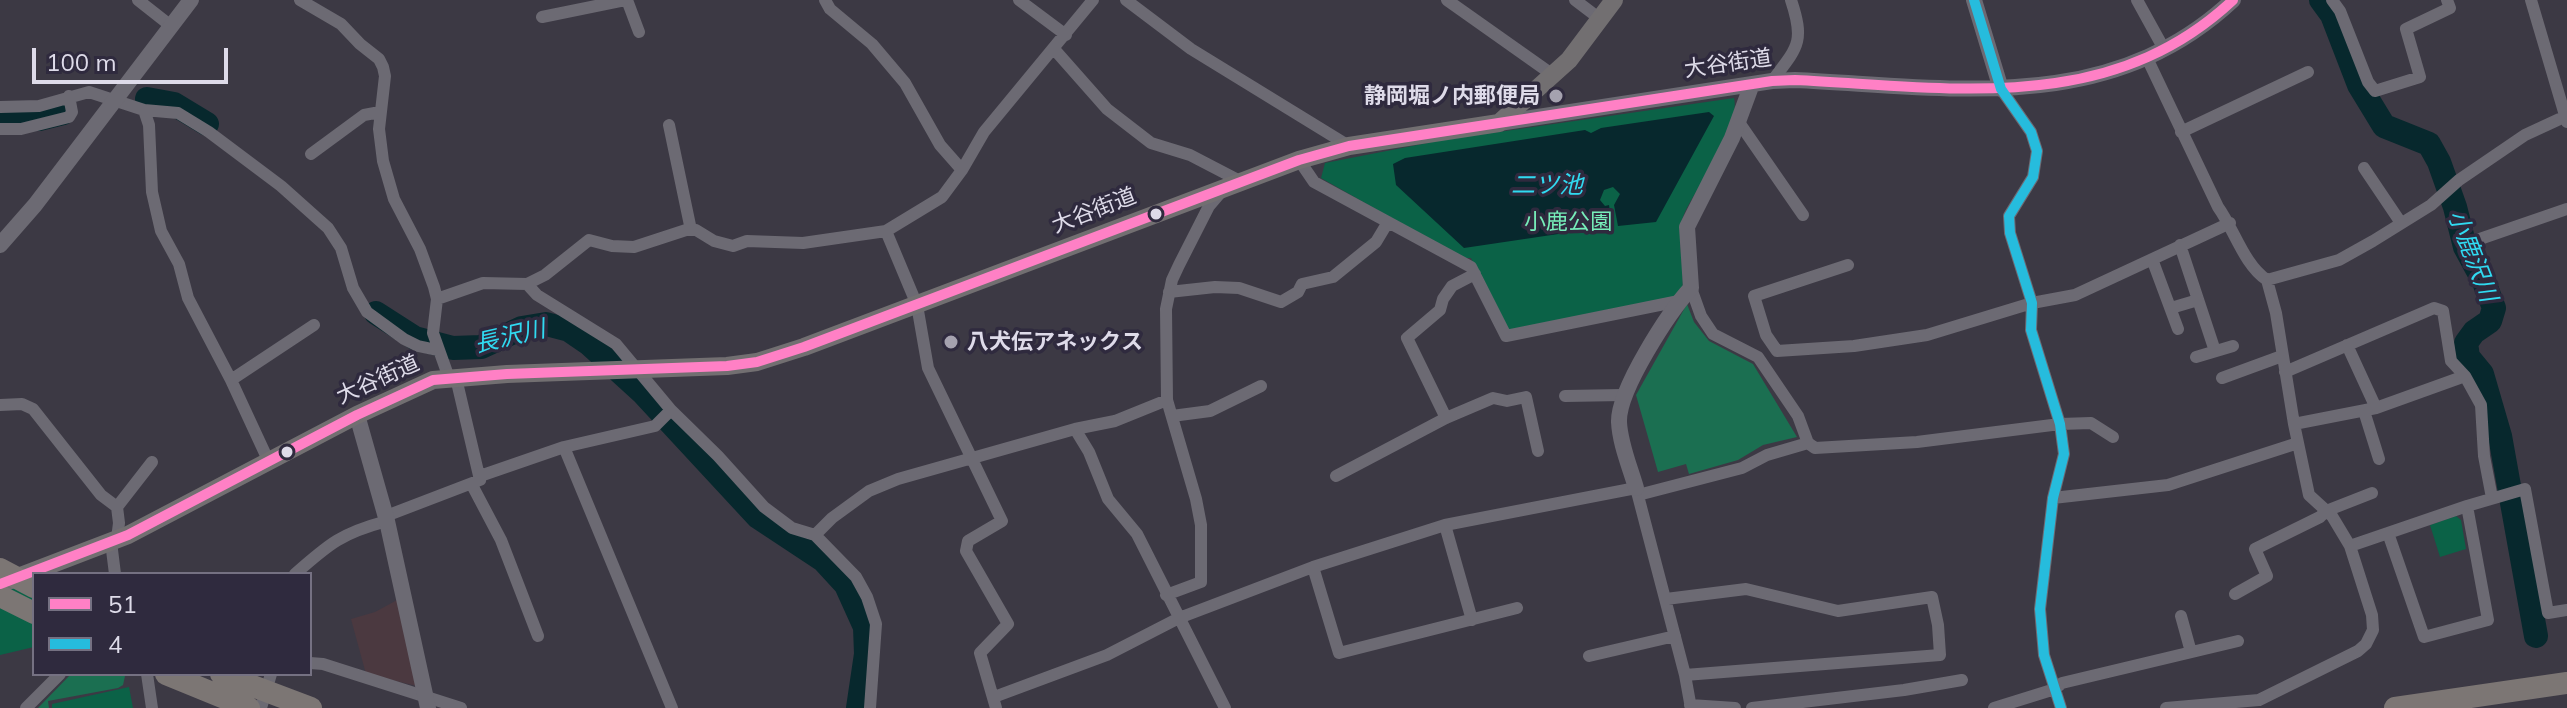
<!DOCTYPE html>
<meta charset="utf-8">
<style>
body{margin:0}
#map{position:relative;width:2567px;height:708px;overflow:hidden;background:#3c3944;font-family:Mulish,sans-serif}
canvas{display:block}
.legend{position:absolute;left:32px;top:572px;width:280px;height:104px;box-sizing:border-box;background:#2f2a3e;border:2px solid #757182;margin:0;padding:10px 14px;list-style:none;font-size:24px;color:#dedbe9}
.legend li{display:flex;align-items:center;gap:16px;height:40px}
.legend b{width:40px;border:2px solid #757182}
.scale{position:absolute;left:32px;top:48px;width:196px;height:36px;box-sizing:border-box;border:4px solid #dedbe9;border-top:0;padding-left:10px;font-size:24px;line-height:28px;white-space:nowrap;color:#dedbe9;-webkit-text-stroke:6px #2f2a3e;paint-order:stroke}
</style>
<div id="map">
<canvas width="2567" height="708"></canvas>
<ul class="legend">
<li><b style="height:10px;background:#ff80c5"></b>51</li>
<li><b style="height:10px;background:#26bcdd"></b>4</li>
</ul>
<div class="scale">100 m</div>
</div>
<script>
const ctx = document.querySelector('canvas').getContext('2d');
ctx.lineJoin = 'round';
function fillPath(path, color) {
  ctx.fillStyle = color;
  ctx.fill(path, 'evenodd');
}
function stroke(path, color, width, dash) {
  ctx.strokeStyle = color;
  ctx.lineWidth = width;
  ctx.lineCap = dash ? 'butt' : 'round';
  ctx.setLineDash(dash || []);
  ctx.stroke(path);
}
function write(font, color, halo, rows, align = 'center') {
  ctx.font = font + ' Mulish,"Noto Sans JP",sans-serif';
  ctx.lineWidth = 7;
  ctx.setLineDash([]);
  ctx.textBaseline = 'middle';
  ctx.strokeStyle = halo;
  ctx.fillStyle = color;
  for (const [text, x, y, turn = 0] of rows) {
    ctx.save();
    ctx.translate(x, y);
    ctx.rotate((+turn || 0) * Math.PI / 180);
    ctx.textAlign = isNaN(turn) ? turn : align;
    if (halo) ctx.strokeText(text, 0, 0);
    ctx.fillText(text, 0, 0);
    ctx.restore();
  }
}
fillPath(new Path2D(`
 M399,599L417,686L366,674L351,619L375,612Z`), '#4b3940');
fillPath(new Path2D(`
 M1734,98C1741,125 1698,186 1685,212C1674,236 1686,268 1682,293L1672,299L1511,335L1496,313L1471,258H1462L1321,178L1325,163L1443,140Z
 M2456,516L2461,520L2466,549L2440,557L2430,525Z
 M34,577V647L0,655V590Z
 M129,687L133,708H52V704Z`), '#0b6247');
fillPath(new Path2D(`
 M1687,304L1694,322L1709,341L1753,364L1797,437L1763,445L1738,460L1689,474L1686,464L1658,472L1636,395Z
 M71,674H123L125,676L123,685L118,688L48,701L49,708H38Z`), '#1b6f51');
fillPath(new Path2D(`
 M1709,112L1714,116L1656,222L1618,226L1614,205L1620,194L1613,187L1604,190L1600,200L1605,206L1609,205L1612,226L1464,248L1396,185L1393,164L1405,158L1585,130L1591,133L1601,128Z`), '#07282d');
stroke(new Path2D(`
 M2321,0L2332,15L2359,85L2384,126L2429,144L2439,162L2455,207L2465,247L2484,282L2494,308L2490,321L2474,332L2466,343L2468,357L2482,374L2500,436L2536,636
 M147,99L174,104L207,124
 M0,120L39,119L63,113
 M376,313L415,338L453,348L481,347L522,328L546,324L569,330L588,343L644,394L758,517L823,560L846,585L865,627L866,654L858,708`), '#07282d', 24);
stroke(new Path2D(`
 M138,0L171,26
 M300,0L341,24L360,44L379,59L383,67L385,76L379,129L383,161L394,199L420,249L434,287L437,299L433,333L449,378
 M627,0L639,32
 M825,0L830,9L872,44L905,83L940,145L962,170
 M1019,0L1066,35
 M1126,0L1191,49L1349,146
 M1447,0L1553,75
 M1575,0L1600,19
 M2137,0L2164,49
 M2332,0L2340,11L2368,82L2375,91L2420,77L2406,29L2450,8L2447,0
 M2531,0L2567,122
 M542,17L625,0
 M1054,49L1107,109L1151,143L1190,155L1240,181
 M2147,58L2218,207C2234,229 2244,265 2267,280L2276,313L2294,424L2309,495L2332,516L2350,546L2372,615L2373,630L2366,644L2358,651L2259,700L2166,708
 M1772,81C1798,47 1805,42 1791,0
 M2001,89L2031,132L2037,151L2033,177L2009,216L2010,233L2032,303L2031,330L2060,424L2064,454L2053,498L2040,609L2044,655L2061,708
 M0,107L39,106L89,92L144,110L178,113L209,132L281,186L328,228L341,248L353,288L367,312L404,339L418,346L437,350
 M144,110L149,125L152,192L161,231L179,264L188,298L231,380L269,462
 M1738,121L1803,215
 M669,125L691,230
 M0,129H21L69,117L72,112L69,96
 M2181,132L2308,72
 M311,154L364,115L380,112
 M1299,160L1314,182L1471,267L1506,336L1679,301
 M2364,168L2401,223
 M886,231L917,305L928,368L1002,521L968,541L966,551L1008,624L980,653L996,708
 M2474,241L2567,209
 M2180,245L2215,351
 M2152,259L2178,329
 M1848,265L1754,296L1766,335L1777,351L1854,346L1927,335L2032,303L2075,295L2230,223
 M2267,280L2339,260L2373,241L2431,205L2459,180L2525,135L2566,116
 M527,284L537,295L616,344L671,410L718,456L764,507L792,528L815,535L856,577L867,597L876,624L870,708
 M1169,292L1215,287L1239,288L1281,302L1298,292L1302,284L1333,277L1376,242L1388,222
 M437,299L483,283L527,284L545,275L589,240L612,246L634,247L686,230H696L714,241L733,246L747,241L803,243L886,231L942,197L962,170L984,132L1093,0
 M2171,308L2198,300
 M2347,345L2376,408
 M2196,357L2233,346
 M2285,372L2434,308L2443,311L2451,361L2465,376L2481,405L2484,456L2492,498
 M2222,378L2282,356
 M231,380L314,325
 M1565,396L1623,395
 M0,405L22,404L33,409L101,495L117,507
 M2364,411L2379,459
 M1172,416L1210,411L1261,386
 M1446,418L1407,338L1440,310L1443,299L1452,286L1475,274
 M2294,424L2376,408L2465,376
 M1075,429L1089,452L1108,499L1137,534L1225,708
 M1808,443L1815,448L1917,442L2060,424L2091,423L2113,437
 M564,447L672,708
 M480,476L564,447L655,426L671,410
 M1336,476L1446,418L1493,398L1507,401L1526,397L1538,451
 M472,485L501,540L538,636
 M1638,495L1742,468L1767,455L1808,443L1798,416L1758,357L1713,334L1701,316L1691,288
 M2053,498L2168,485L2298,443
 M386,516L480,480L456,378
 M1445,525L1472,620
 M2388,533L2424,637L2488,620L2467,506
 M815,535L832,518L869,491L898,479L1075,429L1115,421L1167,400
 M117,539L119,523L117,507L152,462
 M111,542L115,574
 M2350,546L2467,506L2525,489L2548,613L2567,610
 M1313,567L1339,653L1517,608
 M295,574C330,543 342,533 387,521
 M2235,594L2267,576L2255,549L2320,517L2326,511L2372,493
 M1166,595L1201,582V525L1196,499L1167,400L1166,309L1172,280L1179,265L1209,206L1221,192
 M1666,599L1746,589L1838,611L1932,597L1938,625L1940,655L1685,675
 M2181,616L2191,652
 M1589,656L1675,636
 M310,663L323,664L461,708
 M147,674L152,708
 M994,697L1107,655L1179,618L1313,567L1445,525L1636,488L1685,675L1691,708
 M1690,705L1735,708
 M26,708L60,674
 M261,708L271,674
 M1752,708L1904,690L1962,680
 M1994,708L2055,689L2062,683L2238,641`), '#6c6a73', 12);
stroke(new Path2D(`
 M1974,0L2001,89
 M1499,123L1772,81L1795,80C1950,87 2108,117 2233,0
 M0,245L35,205L191,0
 M357,415L387,521L428,708
 M1636,488C1630,467 1620,444 1619,422C1618,390 1669,312 1691,288L1687,227L1732,138L1752,84`), '#6c6a73', 16);
stroke(new Path2D(`
 M0,584L128,535L357,415L433,380L507,374L727,366L757,362L804,347L1299,160L1349,146L1499,123L1569,60L1614,0`), '#726f71', 18);
stroke(new Path2D(`
 M0,569L34,587
 M0,596L34,613
 M166,674L249,708
 M221,674L311,708
 M2395,708L2567,683`), '#7c7674', 22);
stroke(new Path2D(`
 M0,584L128,535L357,415L433,380L507,374L727,366L757,362L804,347L1299,160L1349,146L1772,81L1795,80C1950,87 2108,117 2233,0`), '#ff80c5', 10);
stroke(new Path2D(`
 M1974,0L2001,89L2031,132L2037,151L2033,177L2009,216L2010,233L2032,303L2031,330L2060,424L2064,454L2053,498L2040,609L2044,655L2061,708`), '#26bcdd', 10);
for (const [x, y, r, color] of [
 [1556,96,8,"#a5a2af"],
 [1156,214,7,"#dedbe9"],
 [951,342,8,"#a5a2af"],
 [287,452,7,"#dedbe9"]
]) {
  const dot = new Path2D();
  dot.arc(x, y, r, 0, 2 * Math.PI);
  ctx.fillStyle = color;
  ctx.fill(dot);
  stroke(dot, '#2f2a3e', 3);
}
write('22px', '#dedbe9', '#2f2a3e', [
 ["大谷街道",1728,64,-8],
 ["大谷街道",1094,211,-21],
 ["大谷街道",378,380,-24]
]);
write('bold 22px', '#dedbe9', '#2f2a3e', [
 ["静岡堀ノ内郵便局",1540,96],
 ["八犬伝アネックス",967,342,"left"]
], 'right');
write('22px', '#77eeba', '#2f2a3e', [
 ["小鹿公園",1568,222]
]);
write('italic 24px', '#30daf1', '#2f2a3e', [
 ["二ツ池",1547,186],
 ["小鹿沢川",2472,256,69],
 ["長沢川",510,337,-13]
]);
</script>
